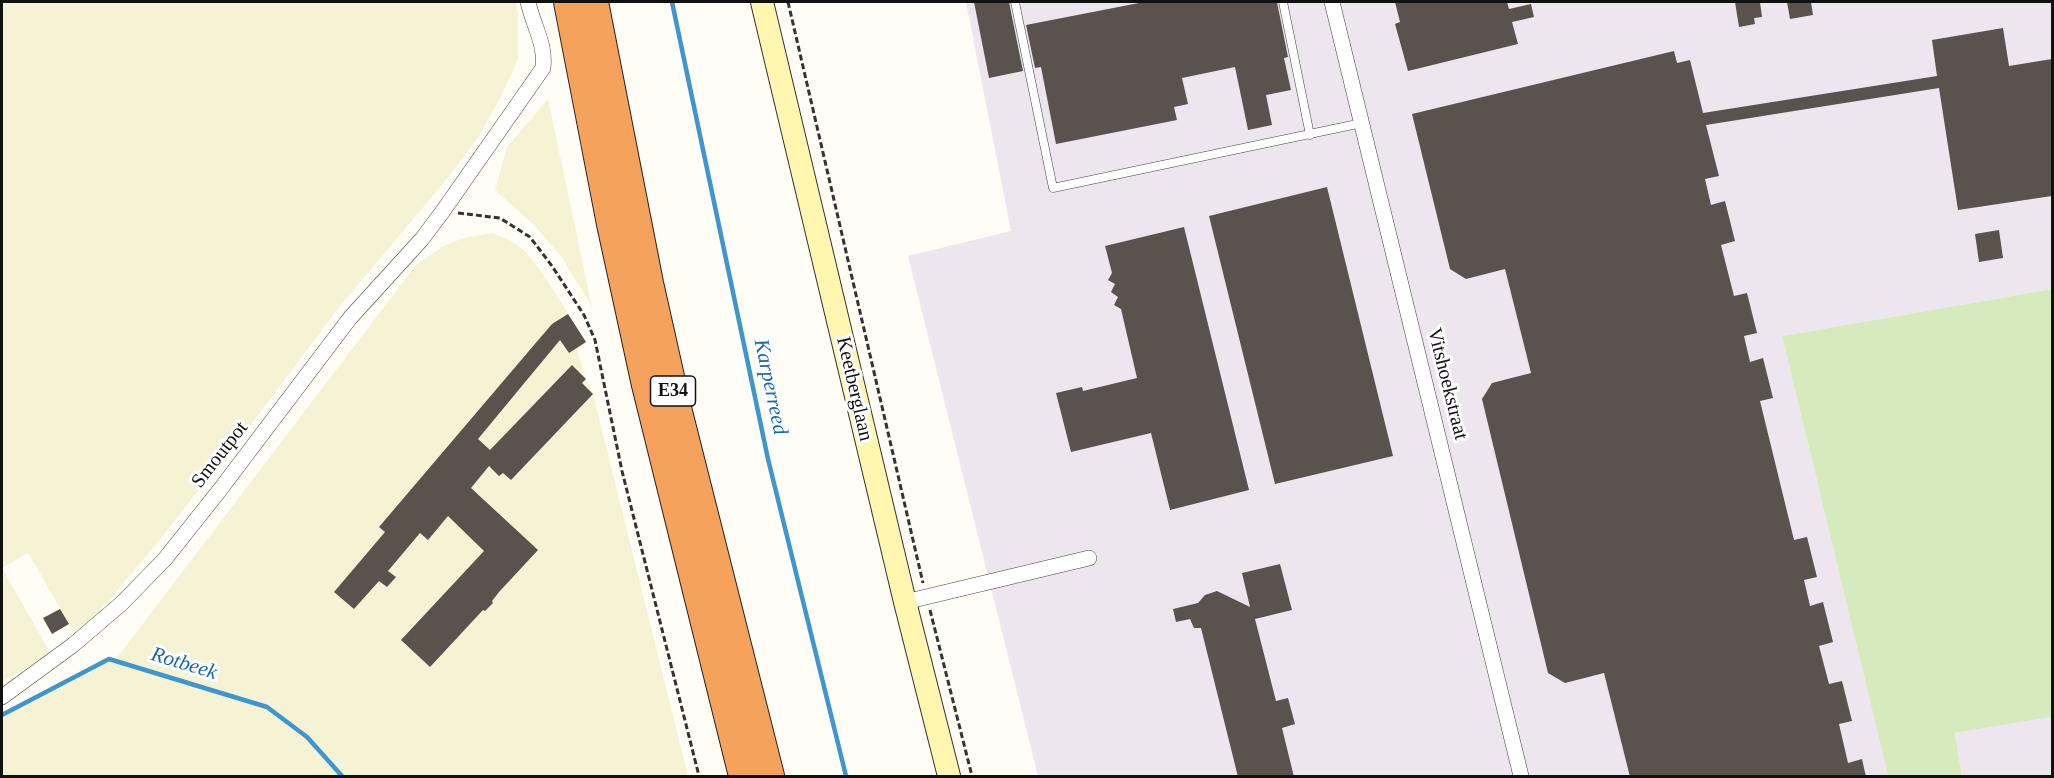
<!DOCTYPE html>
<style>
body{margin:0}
#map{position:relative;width:2054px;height:778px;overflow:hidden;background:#fffdf5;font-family:Georgia,serif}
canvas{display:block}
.frame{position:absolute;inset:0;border:3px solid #111;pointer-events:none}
</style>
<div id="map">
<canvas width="2054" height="778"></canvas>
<div class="frame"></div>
</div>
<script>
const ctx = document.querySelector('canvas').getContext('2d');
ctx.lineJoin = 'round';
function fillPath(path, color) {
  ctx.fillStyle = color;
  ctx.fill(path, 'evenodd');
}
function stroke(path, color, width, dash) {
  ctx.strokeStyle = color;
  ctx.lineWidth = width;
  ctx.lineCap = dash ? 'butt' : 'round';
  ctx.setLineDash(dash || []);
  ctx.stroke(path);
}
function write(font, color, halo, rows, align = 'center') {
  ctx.font = font + ' Georgia,serif';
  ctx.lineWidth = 6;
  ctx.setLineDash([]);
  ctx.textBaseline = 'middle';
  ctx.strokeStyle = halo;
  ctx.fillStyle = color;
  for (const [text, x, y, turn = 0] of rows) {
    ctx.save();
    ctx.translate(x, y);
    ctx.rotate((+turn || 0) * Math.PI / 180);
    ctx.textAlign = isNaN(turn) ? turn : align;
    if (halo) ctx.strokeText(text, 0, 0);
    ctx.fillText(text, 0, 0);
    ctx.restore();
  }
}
fillPath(new Path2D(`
 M966,2H2052V289L1782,336L1888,776H1038L908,256L1011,231Z
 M2052,717V776H1962L1955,733Z`), '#eee6ef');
fillPath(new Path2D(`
 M2,2H516L518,14V60L501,96L478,138L447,179L340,306L262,410L154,547L77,638L28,553L2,568Z
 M548,99L592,307L563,259L535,226L495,190L507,147Z
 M493,233L516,244L527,253L545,277L586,342L577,349L586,379L593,394L688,776H2V719L116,659L416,265L442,247L463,238Z
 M2,568L51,654L2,682Z`), '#f6f3d4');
fillPath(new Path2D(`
 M2052,289V717L1955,733L1962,776H1888L1782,336Z`), '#d5ebbd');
stroke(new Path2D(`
 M672,2L768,459L846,776
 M2,715L109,659L267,707L307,737L342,776`), '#3f96cf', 4.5);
fillPath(new Path2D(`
 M974,2H1009L1023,71L989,78Z
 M1144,2H1277L1288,57L1284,58L1291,90L1266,95L1272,125L1248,130L1235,67L1182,78L1188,104L1174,107L1177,120L1056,144L1041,67L1035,68L1026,25Z
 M1395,2H1507L1509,9L1531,4L1534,17L1512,22L1518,44L1408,71L1395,24L1400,22Z
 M1735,2H1760L1762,17L1754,18L1755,24L1739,27Z
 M1787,2H1811L1813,15L1790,19Z
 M2003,28L2009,66L2052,59V196L1958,210L1939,88L1706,125L1719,176L1705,179L1711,205L1725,201L1735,241L1721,245L1734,296L1747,293L1757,333L1744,336L1750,362L1763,358L1773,398L1760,401L1794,540L1807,537L1817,577L1804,580L1810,606L1823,602L1833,642L1819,646L1829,684L1842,681L1852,721L1839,724L1848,763L1862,759L1866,777H1630L1604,673L1565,683L1548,673L1482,399L1492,383L1531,373L1505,269L1466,279L1450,269L1412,114L1674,51L1677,63L1690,60L1703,113L1937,76L1932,40Z
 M1327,187L1393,456L1275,484L1209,216Z
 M1184,227L1249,490L1170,510L1151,433L1071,452L1056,393L1082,387L1083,391L1137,378L1121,309L1114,305L1118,297L1111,292L1115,284L1108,280L1112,273L1105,246Z
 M1999,230L2003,258L1979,262L1975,234Z
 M568,314L586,342L569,353L560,340L478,439L490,450L572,365L586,379L582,383L593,394L511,480L503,473L499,476L489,466L471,488L538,550L499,592L492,601L493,603L485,611L483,610L430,667L401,640L484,551L448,516L428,540L420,533L388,571L396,577L387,587L379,581L354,609L334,592L385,532L379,527L534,345L552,324Z
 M1280,564L1292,610L1255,619L1276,701L1288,698L1295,724L1282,728L1294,777H1238L1201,628H1194L1190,619L1176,622L1173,609L1198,603L1205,595L1217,591L1250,607L1242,573Z
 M60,609L69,624L52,634L43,618Z`), '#5a524d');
const lane = new Path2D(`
 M1015,2L1053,188L1362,123
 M1283,2L1310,135`);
const street = new Path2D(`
 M1332,2L1521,776
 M905,602L1089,558
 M2,697L73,645L121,604L165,559L219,491L350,318L422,239L443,211L543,68C546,44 533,25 528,2`);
const secondary = new Path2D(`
 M762,2L905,602L949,776`);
const highway = new Path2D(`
 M568,2L611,224L646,385L743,776
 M594,2L649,283L677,408L770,776`);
stroke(lane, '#444', 9);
stroke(street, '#444', 16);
stroke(secondary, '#333', 24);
stroke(highway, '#222', 30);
stroke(new Path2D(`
 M788,2L923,583
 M458,213L500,218L530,237L552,266L584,315L595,340L622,471L699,776
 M930,610L972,776`), '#333', 3, [6, 3]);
stroke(lane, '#fff', 8);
stroke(street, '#fff', 15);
stroke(secondary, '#fff6b0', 22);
stroke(highway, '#f5a25d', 28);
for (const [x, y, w] of [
 [673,391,45]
]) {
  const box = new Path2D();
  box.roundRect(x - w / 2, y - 15, w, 30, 4.5);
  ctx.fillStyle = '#fff';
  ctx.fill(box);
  stroke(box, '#111', 1.5);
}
write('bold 18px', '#111', null, [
 ["E34",673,391]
]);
write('20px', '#111', '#fff', [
 ["Vitshoekstraat",1447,384,76],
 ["Keetberglaan",854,389,77],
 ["Smoutpot",220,455,-52]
]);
write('italic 21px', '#1768a6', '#fff', [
 ["Karperreed",770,387,78],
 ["Rotbeek",184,664,17]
]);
</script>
